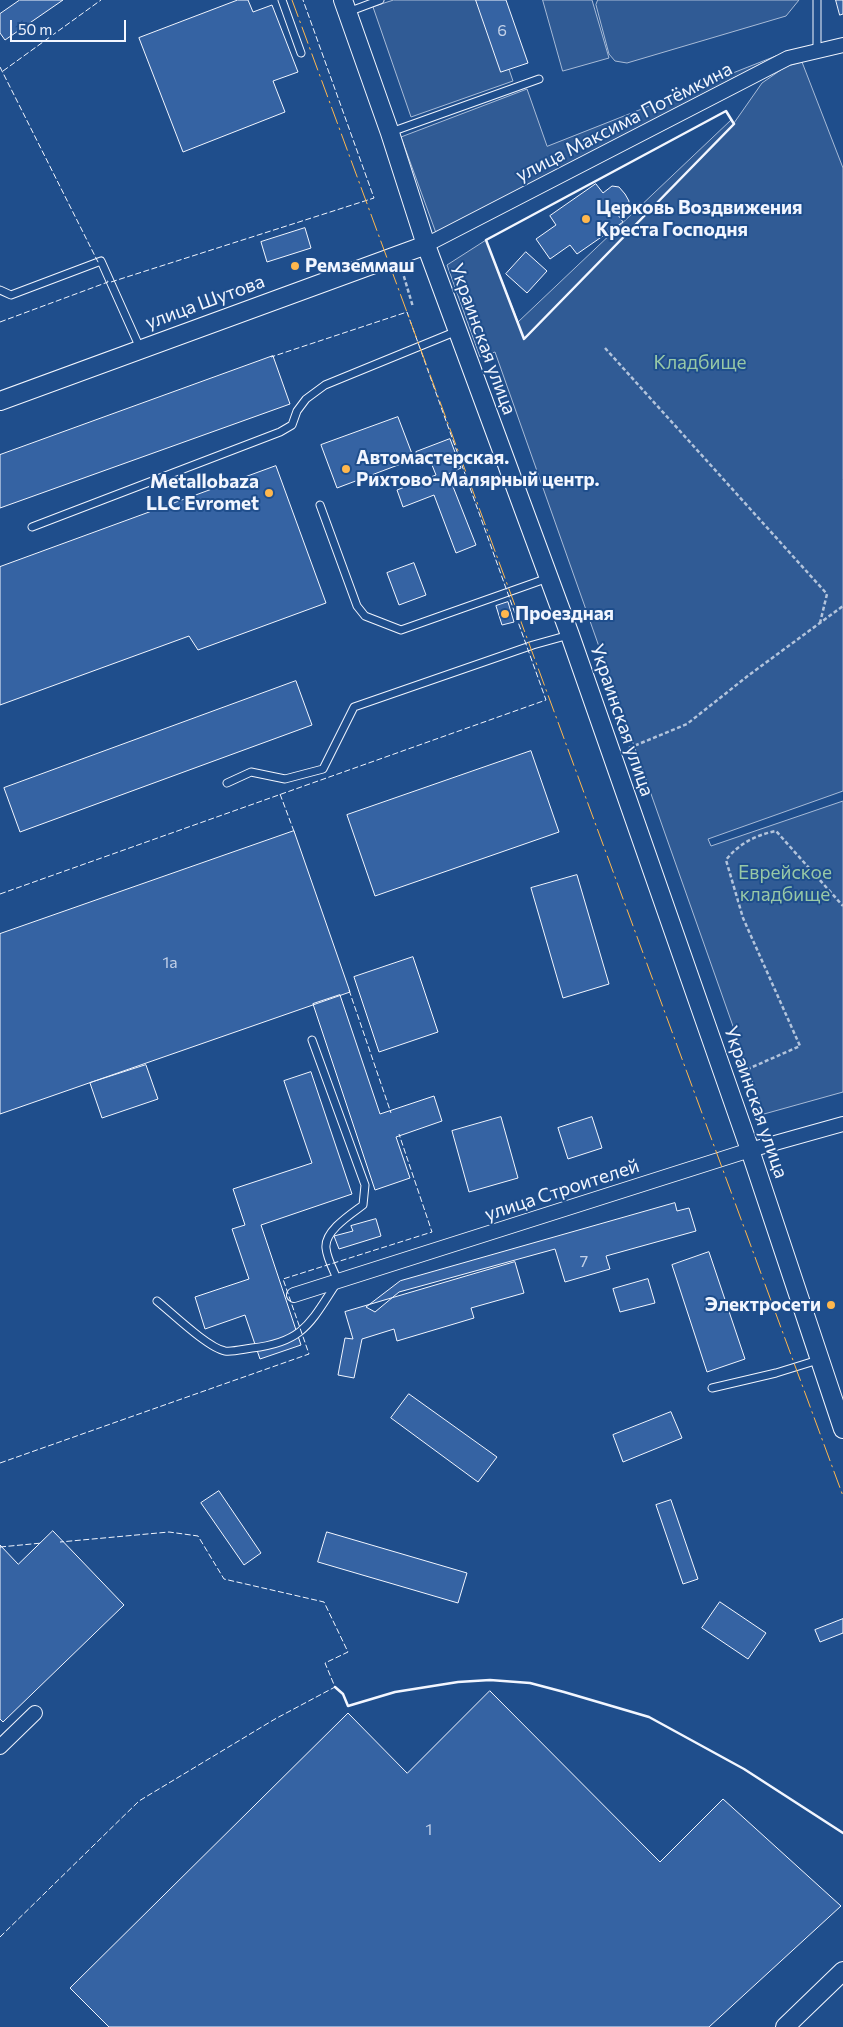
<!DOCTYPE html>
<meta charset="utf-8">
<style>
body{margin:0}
#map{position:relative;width:843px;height:2027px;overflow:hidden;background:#1f4e8c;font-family:Commissioner,sans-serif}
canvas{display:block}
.scale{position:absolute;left:10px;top:20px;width:116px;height:22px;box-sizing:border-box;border:2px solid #f2f6ff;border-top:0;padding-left:6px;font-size:15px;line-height:18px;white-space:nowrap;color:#f2f6ff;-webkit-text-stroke:4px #1f4e8c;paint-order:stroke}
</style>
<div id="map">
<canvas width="843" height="2027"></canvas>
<div class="scale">50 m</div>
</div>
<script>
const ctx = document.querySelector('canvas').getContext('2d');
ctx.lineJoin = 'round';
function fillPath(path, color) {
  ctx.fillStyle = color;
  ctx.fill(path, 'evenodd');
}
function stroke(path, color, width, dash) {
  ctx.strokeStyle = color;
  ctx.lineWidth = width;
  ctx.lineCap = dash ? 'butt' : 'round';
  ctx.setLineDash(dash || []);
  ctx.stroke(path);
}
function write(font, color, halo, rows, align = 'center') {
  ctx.font = font + ' Commissioner,sans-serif';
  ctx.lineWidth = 4;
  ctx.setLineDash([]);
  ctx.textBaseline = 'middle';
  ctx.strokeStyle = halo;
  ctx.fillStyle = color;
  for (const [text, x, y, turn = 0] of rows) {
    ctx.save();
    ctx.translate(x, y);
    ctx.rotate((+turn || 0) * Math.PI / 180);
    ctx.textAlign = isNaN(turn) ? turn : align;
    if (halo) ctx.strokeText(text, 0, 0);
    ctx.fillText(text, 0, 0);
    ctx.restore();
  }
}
const built = new Path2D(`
 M394,0H485L513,81L411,117L373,7Z
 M543,0H592L609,58L563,71Z
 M598,0H799L786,16L627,63L615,61L609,54L596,5Z
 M776,56L436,233L401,137L527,89L547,146Z
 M802,62L843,168V791L708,839L711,846L843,801V1092L764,1114L495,352L480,357L447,265L486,240L518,322L731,120L734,123L762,83L785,67Z`);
fillPath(built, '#305b95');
stroke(built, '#a8bbd7', 1);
const building = new Path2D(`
 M20,0H63L5,40L0,33V14Z
 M238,0H248L253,12L272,5L298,72L273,81L285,112L183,152L139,38Z
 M476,0H506L528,63L501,72Z
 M836,0H843V14L840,15Z
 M596,184L603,193L612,186L619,187L625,194L629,201L628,208L618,215L623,222L577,254L570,245L550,259L536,239L556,225L550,216Z
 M305,228L311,248L267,262L261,242Z
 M526,252L547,271L527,293L506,274Z
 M273,356L290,404L0,508V455Z
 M398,417L414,459L337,488L321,445Z
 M450,439L461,468L448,474L476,545L456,553L434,495L403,507L397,490L436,475L430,460L420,464L416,452Z
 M276,466L326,603L198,650L189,636L0,705V567Z
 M414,563L426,595L399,605L387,573Z
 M508,602L514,622L502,625L496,606Z
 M296,681L312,725L20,832L4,788Z
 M531,751L559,832L375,896L347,815Z
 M294,831L350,992L0,1114V934Z
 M577,875L609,984L563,998L531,888Z
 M413,957L438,1032L379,1052L354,977Z
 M340,995L380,1114L434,1096L442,1121L396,1137L410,1178L375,1190L313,1004Z
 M146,1065L158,1099L102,1118L90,1083Z
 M311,1072L352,1194L261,1225L301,1345L260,1359L245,1315L205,1329L195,1297L249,1279L232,1229L245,1225L233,1189L312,1163L284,1081Z
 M501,1117L518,1178L469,1192L452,1131Z
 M592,1117L602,1148L568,1159L558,1128Z
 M675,1203L677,1211L689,1208L696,1231L606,1256L610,1269L565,1282L555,1249L399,1292L375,1312L366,1307L400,1281Z
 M376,1219L381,1236L339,1249L334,1236L353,1231L351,1226Z
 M709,1252L745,1359L707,1372L672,1265Z
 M515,1262L524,1293L471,1308L474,1318L397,1341L394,1329L362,1339L354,1378L338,1375L345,1338L353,1339L345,1312Z
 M648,1279L655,1303L620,1312L613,1289Z
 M409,1394L497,1457L478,1482L391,1418Z
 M671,1412L682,1438L623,1462L613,1435Z
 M219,1491L261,1553L244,1565L201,1503Z
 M671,1500L698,1579L683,1584L656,1505Z
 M53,1531L124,1605L3,1722L0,1719V1545L18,1564Z
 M327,1532L467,1573L458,1603L318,1562Z
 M720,1602L766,1633L748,1659L702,1628Z
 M843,1619V1633L820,1642L815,1630Z
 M490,1691L660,1862L723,1799L841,1906L709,2027H109L70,1988L348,1713L407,1773Z`);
fillPath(building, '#3563a3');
stroke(building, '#f2f6ff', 1);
const service = new Path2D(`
 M282,0L301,53
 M817,0V51
 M348,12L380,0
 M391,132L539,79
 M0,290L11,295L101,261L140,348
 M320,505L357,606L365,616L401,630L548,578
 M32,527L280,432L292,425L297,411L306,399L325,385L457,331
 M227,783L251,772L285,779L323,769L354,707L533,645L569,635
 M157,1301C172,1313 208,1348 225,1351C233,1352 244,1349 252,1348C305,1342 311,1321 338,1281C334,1271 327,1259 326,1248C324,1231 351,1214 363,1205L365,1185L312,1040
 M712,1388L776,1373L818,1360`);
const minor = new Path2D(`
 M426,245L788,58L843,45
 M294,1295L750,1150L843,1124
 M0,1747L35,1713`);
const tertiary = new Path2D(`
 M343,0L390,133L426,245L570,635L750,1150L843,1429
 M0,401L426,245
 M785,2027L843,1971`);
stroke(service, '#f2f6ff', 9);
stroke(minor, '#f2f6ff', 16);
stroke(tertiary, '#f2f6ff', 20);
stroke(new Path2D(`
 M402,270L413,307
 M605,348L827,594L820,623
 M629,748L687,724L749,675L843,606
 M741,1072L800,1046L743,918L726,860C738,844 756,835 776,831L843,906`), '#b3c4dc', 2.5, [4, 2.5]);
stroke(service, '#1f4e8c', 7);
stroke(minor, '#1f4e8c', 14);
stroke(tertiary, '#1f4e8c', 18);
stroke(new Path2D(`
 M0,67L99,264
 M3,71L101,0
 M111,282L374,198L303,0
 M0,322L108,282L107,279
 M280,794L295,834
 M0,894L546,700L407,312L271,357
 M349,990L391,1113
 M0,1463L309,1354L283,1279L432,1232L399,1134
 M0,1547L42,1543
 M0,1937L139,1801L275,1719L335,1687L325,1663L348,1652L324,1602L224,1579L198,1536L169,1532L60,1542`), '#f2f6ff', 1, [6, 2.5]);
stroke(new Path2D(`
 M726,111L734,124L524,339L486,240Z
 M335,1687L343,1694L348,1706L395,1692L458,1682L490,1680L530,1683L564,1692L649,1717L744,1769L843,1833`), '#f2f6ff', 2.5);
stroke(new Path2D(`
 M292,0L843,1496`), '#ffb74d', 1, [18, 4, 2.5, 4]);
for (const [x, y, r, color] of [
 [586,219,5,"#ffb74d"],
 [295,266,5,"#ffb74d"],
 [346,469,5,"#ffb74d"],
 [269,493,5,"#ffb74d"],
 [505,614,5,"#ffb74d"],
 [831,1305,5,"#ffb74d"]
]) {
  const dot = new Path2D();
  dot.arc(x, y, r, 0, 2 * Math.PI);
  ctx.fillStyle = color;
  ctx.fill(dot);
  stroke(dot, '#1f4e8c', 2);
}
write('16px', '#c3d1e8', null, [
 ["6",502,31],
 ["1а",170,963],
 ["7",584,1262],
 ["1",429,1830]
]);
write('19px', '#f2f6ff', '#1f4e8c', [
 ["улица Максима Потёмкина",624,122,-27],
 ["улица Шутова",205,302,-20],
 ["Украинская улица",483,339,70],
 ["Украинская улица",622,720,71],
 ["Украинская улица",756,1102,71],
 ["улица Строителей",562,1190,-18]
]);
write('bold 19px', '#f2f6ff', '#1f4e8c', [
 ["Церковь Воздвижения",596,208],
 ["Креста Господня",596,230],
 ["Ремземмаш",305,266],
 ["Автомастерская.",356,458],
 ["Рихтово-Малярный центр.",356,480],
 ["Metallobaza",259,482,"right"],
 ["LLC Evromet",259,504,"right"],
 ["Проездная",515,614],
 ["Электросети",821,1305,"right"]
], 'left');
write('19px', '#97c8a6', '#1f4e8c', [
 ["Кладбище",700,363],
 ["Еврейское",785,873],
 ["кладбище",785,895]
]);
</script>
